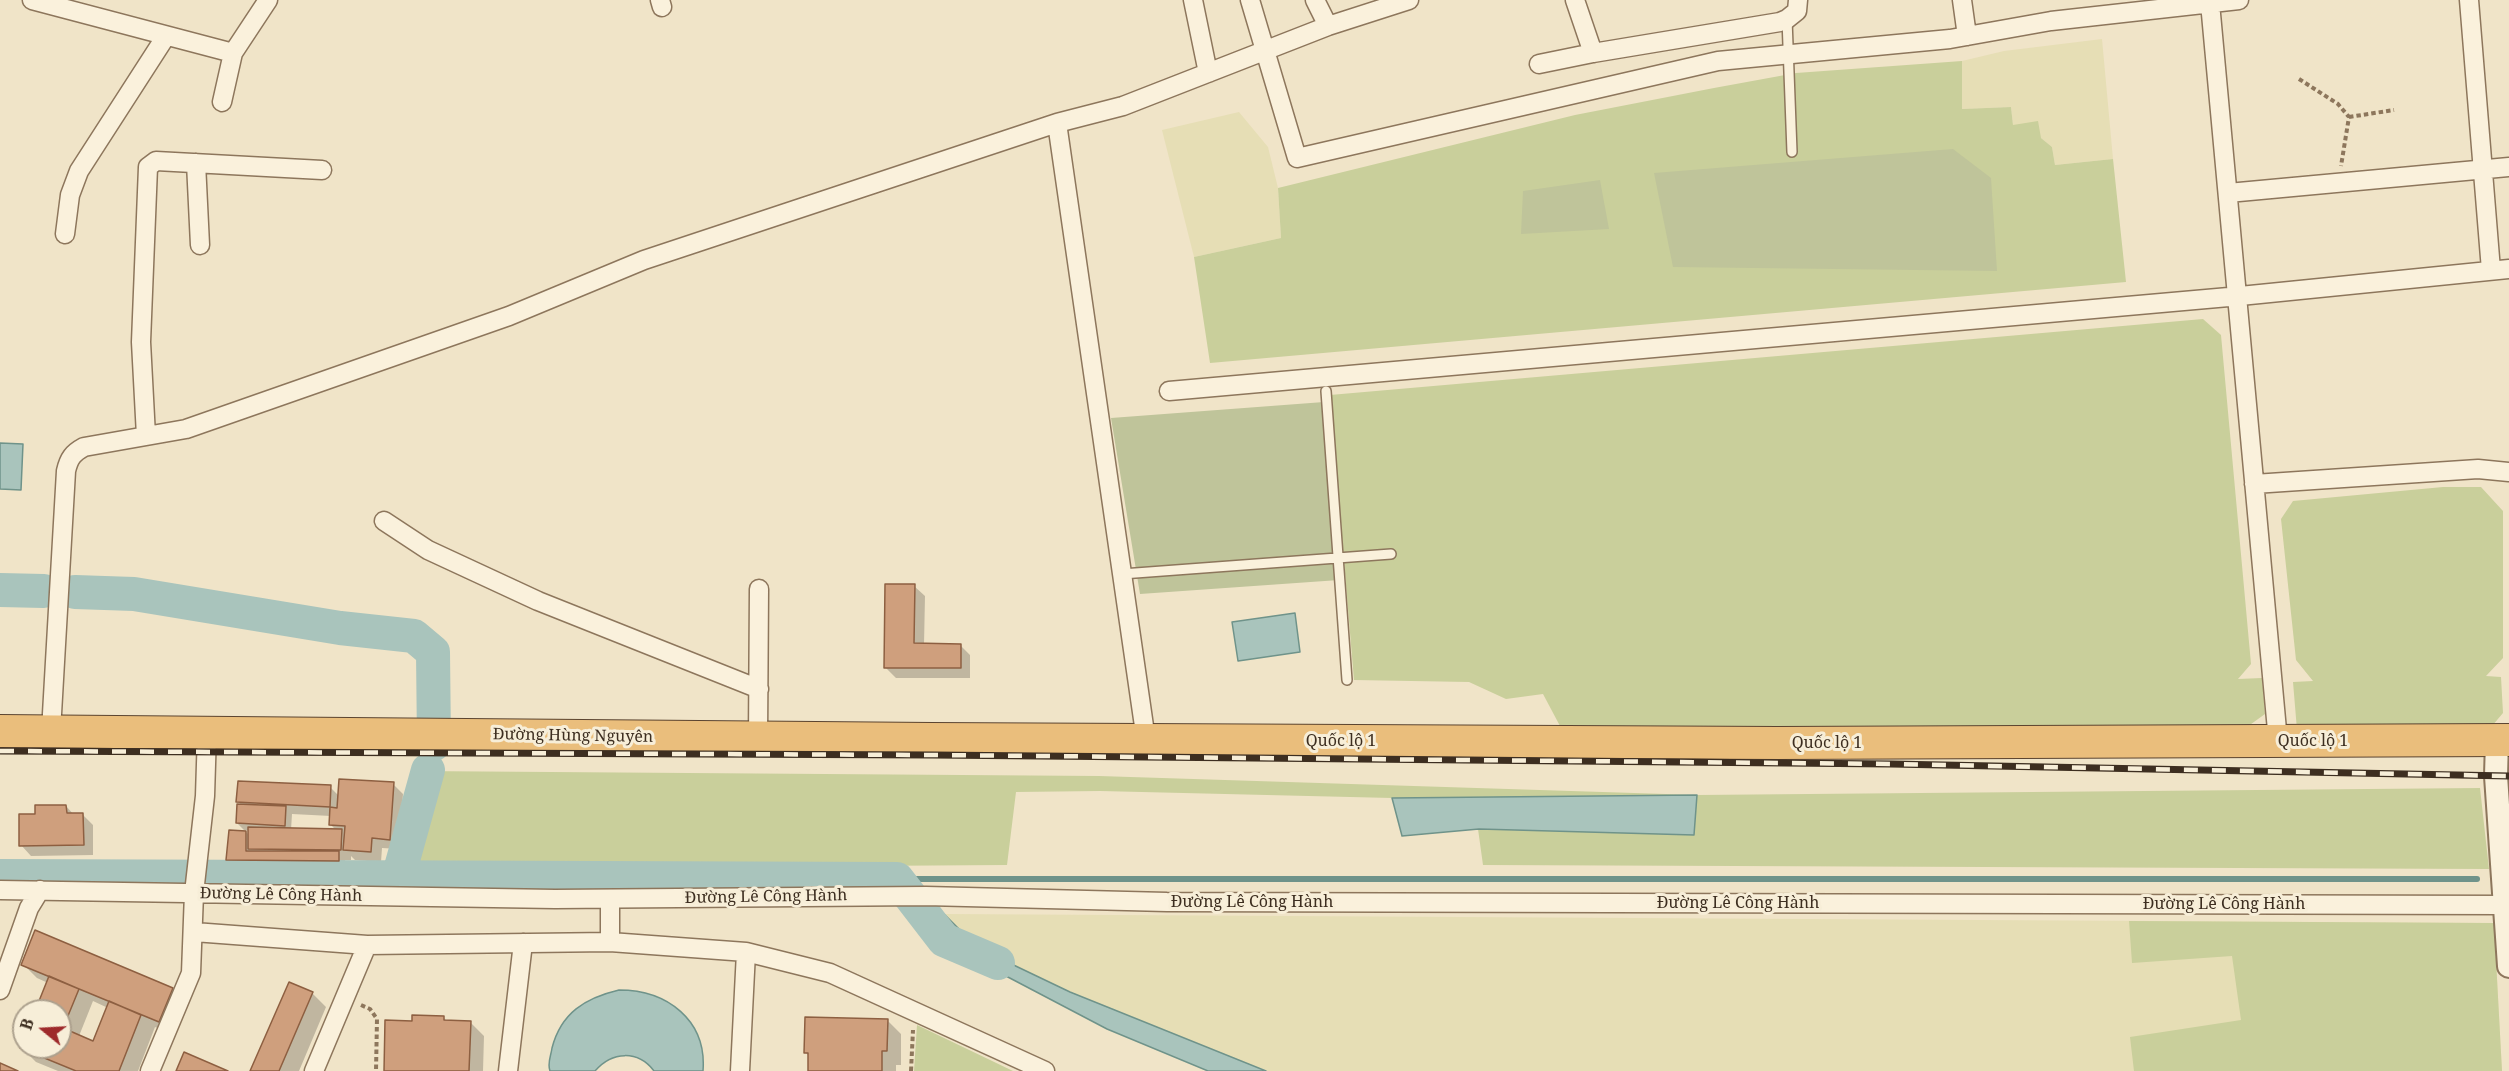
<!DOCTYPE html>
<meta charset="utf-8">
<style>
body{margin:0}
#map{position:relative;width:2509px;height:1071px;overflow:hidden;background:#f0e4c8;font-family:"Noto Serif",serif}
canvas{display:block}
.north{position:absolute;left:12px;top:999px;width:60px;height:60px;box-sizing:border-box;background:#f7eed8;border:2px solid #ada18e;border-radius:50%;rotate:288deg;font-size:16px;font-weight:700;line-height:24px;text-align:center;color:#3d2e20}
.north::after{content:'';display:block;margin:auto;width:21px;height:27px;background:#9e2a2b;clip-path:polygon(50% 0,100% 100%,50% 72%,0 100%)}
</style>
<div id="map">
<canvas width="2509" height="1071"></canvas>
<div class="north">B</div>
</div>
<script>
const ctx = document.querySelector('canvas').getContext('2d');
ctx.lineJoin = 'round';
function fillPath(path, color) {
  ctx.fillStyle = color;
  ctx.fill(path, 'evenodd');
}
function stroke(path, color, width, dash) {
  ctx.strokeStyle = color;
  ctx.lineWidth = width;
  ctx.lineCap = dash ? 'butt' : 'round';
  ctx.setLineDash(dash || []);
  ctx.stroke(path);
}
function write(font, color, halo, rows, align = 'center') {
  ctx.font = font + ' "Noto Serif",serif';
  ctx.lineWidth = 6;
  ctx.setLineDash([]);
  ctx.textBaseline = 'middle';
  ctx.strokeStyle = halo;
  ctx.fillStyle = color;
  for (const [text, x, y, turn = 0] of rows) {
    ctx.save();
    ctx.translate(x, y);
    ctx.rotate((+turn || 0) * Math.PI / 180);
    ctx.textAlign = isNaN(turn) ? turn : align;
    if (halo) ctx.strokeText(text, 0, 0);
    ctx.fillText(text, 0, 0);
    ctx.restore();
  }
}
fillPath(new Path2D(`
 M2102,39L2113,159L2055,165L2052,147L2041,138L2013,125L2011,107L1962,109V61L2004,51Z
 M1239,112L1268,147L1278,188L1281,238L1194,257L1162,130Z
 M944,914L2494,923L2502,1071H1266L1070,992L978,948Z`), '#e6deb5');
fillPath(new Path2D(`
 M1962,61V109L2011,107L2013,125L2038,121L2041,138L2052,147L2055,165L2113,159L2126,282L1210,363L1194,257L1281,238L1278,188L1575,115L1714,88L1796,73Z
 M2203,319L2221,335L2251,664L2238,679L2262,678L2265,714L2247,727L1560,726L1543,694L1506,699L1469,682L1354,680L1330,395Z
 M2443,487H2481L2503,511V658L2486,676L2501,677L2503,713L2492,726L2297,730L2293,682L2313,681L2296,660L2281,519L2293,501Z
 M414,771L1099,776L1697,795L2480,788L2489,869L1483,865L1478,829L1402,836L1392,798L1100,791L1016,792L1007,865L414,869Z
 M2129,921L2494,923L2502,1071H2134L2130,1037L2241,1020L2232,956L2132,963Z
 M917,1025L1013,1071H914Z`), '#c9cf9b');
fillPath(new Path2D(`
 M1953,149L1991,178L1997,271L1673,267L1654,173Z
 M1600,180L1609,229L1521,234L1523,191Z
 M1324,402L1339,580L1140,594L1111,418Z`), '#bfc49a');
const water = new Path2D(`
 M0,443L23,444L21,490L0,489Z
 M1295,613L1300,652L1238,661L1232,622Z
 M1697,795L1694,835L1479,829L1402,836L1392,798Z
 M929,913L944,914L978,948L1070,992L1266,1071H1208L1107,1029L964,954Z
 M619,990C667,990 707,1020 703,1071H654C638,1050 612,1051 595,1071H550C547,1063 551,1056 552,1048C561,1013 585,998 619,990Z`);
fillPath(water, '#a9c4bc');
stroke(water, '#6f938a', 1.5);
fillPath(new Path2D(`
 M914,586L925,596L924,645H960L970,655V678H896L885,667Z
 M393,784L403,794L399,849L382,848L381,862L355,860L351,856V860H345V867H234L228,860L246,832L250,836V830H244L237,823L242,806L238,801L330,787L339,796ZM292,814L331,816V825L336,830H291Z
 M66,806L74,815H83L93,825V855L31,856L21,845L36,816Z
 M23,964L172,989L186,1003L173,1035L155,1027L138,1071H58L36,1062L22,1048L24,1043V1047H60V1011H37L48,983L37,978ZM93,1001L108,1008L94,1043L79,1036Z
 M312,993L326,1007L299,1071H252Z
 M443,1017L448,1022H470L484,1036L483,1071H385L413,1022Z
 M887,1020L901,1034V1065H896V1071H809L810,1057L806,1053Z`), '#0003');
stroke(new Path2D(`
 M897,879H2477`), '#6f938a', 6);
stroke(new Path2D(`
 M0,590L44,591
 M75,592L134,594L340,628L414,636L433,652L434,744
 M0,876L897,879L944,940L998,963
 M398,878L428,770`), '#a9c4bc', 34);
const building = new Path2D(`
 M885,584H915L914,643L961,644V668H884Z
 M339,779L394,782L390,840L372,838L371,852L343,850L345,826L329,825L330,807L337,808Z
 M238,781L331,785L330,807L236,802Z
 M237,804L286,806L285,826L236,823Z
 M35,805H66L67,813H83L84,845L19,846V814H35Z
 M248,827L342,829L341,850L248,849Z
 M229,830L246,831V851H339V861L226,860Z
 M35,930L173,988L159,1022L21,965Z
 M49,976L79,989L63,1028L93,1041L109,1001L141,1015L119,1071H76L20,1048L24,1039V1047H60V1011H35Z
 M289,982L313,992L279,1071H250Z
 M412,1015L444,1016V1020L471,1021L469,1071H384L385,1020L412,1021Z
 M805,1017L888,1019L887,1051H882V1071H808V1053H804Z
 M184,1052L228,1071H176Z
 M0,1063L18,1071H0Z`);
fillPath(building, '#cf9f7d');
stroke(building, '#8d5f41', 1.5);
const service = new Path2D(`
 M1787,19L1792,152
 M1326,391L1347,680
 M1122,574L1391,554`);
const minor = new Path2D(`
 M32,0L233,53
 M660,0L662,7
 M1193,0L1208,73
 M1250,0L1297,158L1718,61L1950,39L2051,21L2239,0
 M1315,0L1328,26
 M1575,0L1593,53
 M1962,0L1967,36
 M2469,0L2491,270
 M2210,3L2278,741
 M1539,64L1593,53L1780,22L1787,19L1797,11L1798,0
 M222,102L233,53L268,0
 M1057,123L1146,740
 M196,163L200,245
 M2228,193L2509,167
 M65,234L70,195L79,171L166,36
 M1169,391L2240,296L2509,269
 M146,436L141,342L148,167L156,161L322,170
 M2254,484L2478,469L2509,472
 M384,521L428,550L538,601L759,689
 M51,731L66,471C69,458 73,453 84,447L186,429L509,316L644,260L1057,123L1123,106L1328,26L1409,0
 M758,738L759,589
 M0,890L555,899L926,896L1167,902L2505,905
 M610,899V942
 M194,932L367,945L610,942L746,952L830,973L1045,1071
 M0,990L29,908L40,890
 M150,1071L191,973L194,893L205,796L207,732
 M314,1071L367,945
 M508,1071L523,943
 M740,1071L746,952`);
const tertiary = new Path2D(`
 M2497,740L2496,776L2509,966`);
const trunk = new Path2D(`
 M0,731L932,739L1778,743L2509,740`);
stroke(service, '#8d765c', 12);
stroke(minor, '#8d765c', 21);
stroke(tertiary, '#8d765c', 26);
stroke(trunk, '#5b4430', 34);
stroke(new Path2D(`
 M2299,79L2338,104L2349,117L2341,166
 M2349,117L2394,110
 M361,1005L370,1009L377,1019L376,1071
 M911,1071L913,1030`), '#8d765c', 4, [4.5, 3]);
stroke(service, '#faf1dc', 9);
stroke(minor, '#faf1dc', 18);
stroke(tertiary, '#faf1dc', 22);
stroke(trunk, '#eabe7c', 32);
const rail = new Path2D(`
 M0,751L933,755L1891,764L2509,776`);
stroke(rail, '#3d2e20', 7);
stroke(rail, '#f7eed8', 4.5, [14]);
write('16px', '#3d2e20', '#f7eed8', [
 ["Đường Hùng Nguyên",573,736,1],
 ["Quốc lộ 1",1341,741],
 ["Quốc lộ 1",2313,741],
 ["Quốc lộ 1",1827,743],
 ["Đường Lê Công Hành",281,895,1],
 ["Đường Lê Công Hành",766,897,-1],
 ["Đường Lê Công Hành",1252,902],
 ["Đường Lê Công Hành",1738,903],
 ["Đường Lê Công Hành",2224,904]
]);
</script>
